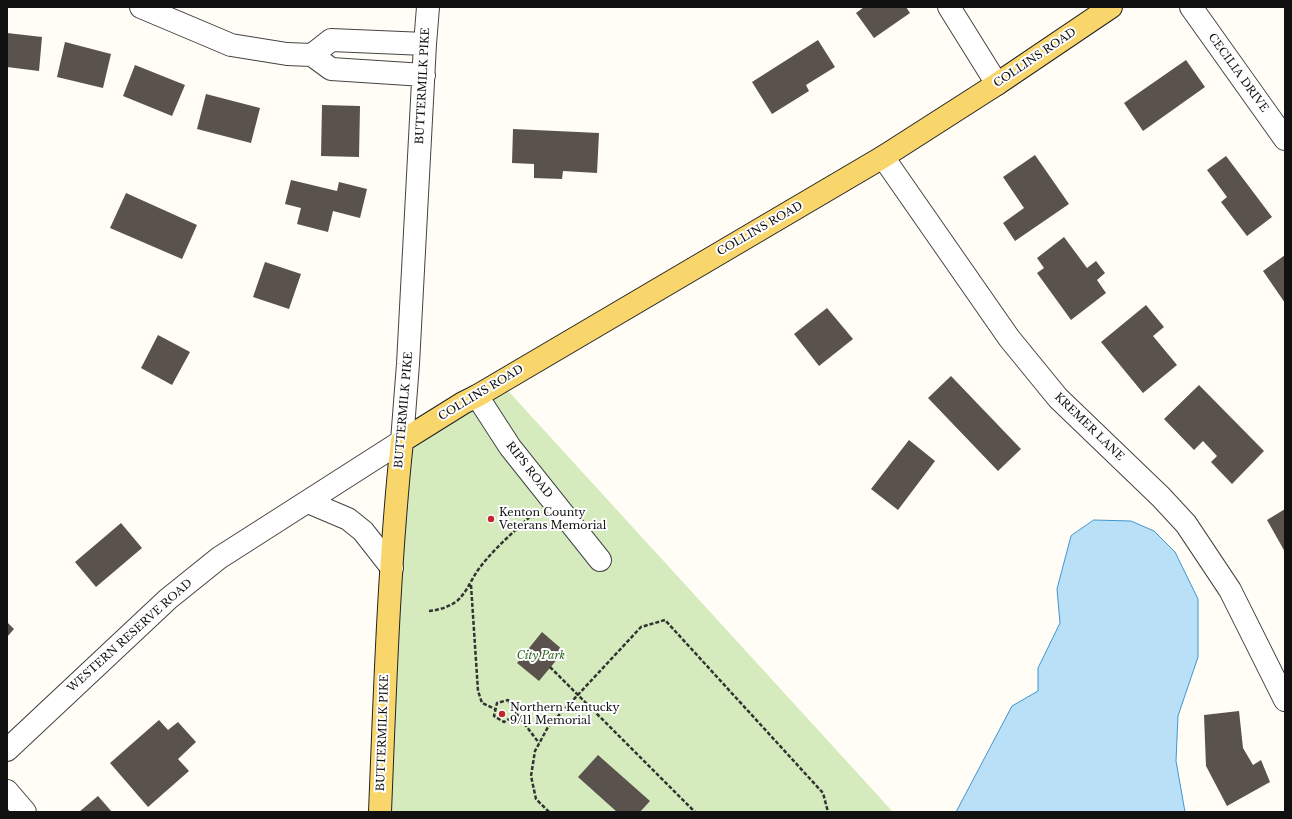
<!DOCTYPE html>
<style>
body{margin:0}
#map{position:relative;width:1292px;height:819px;overflow:hidden;background:#fffdf5;font-family:"Libre Baskerville",serif}
canvas{display:block}
.frame{position:absolute;inset:0;border:8px solid #111;pointer-events:none}
</style>
<div id="map">
<canvas width="1292" height="819"></canvas>
<div class="frame"></div>
</div>
<script>
const ctx = document.querySelector('canvas').getContext('2d');
ctx.lineJoin = 'round';
function fillPath(path, color) {
  ctx.fillStyle = color;
  ctx.fill(path, 'evenodd');
}
function stroke(path, color, width, dash) {
  ctx.strokeStyle = color;
  ctx.lineWidth = width;
  ctx.lineCap = dash ? 'butt' : 'round';
  ctx.setLineDash(dash || []);
  ctx.stroke(path);
}
function write(font, color, halo, rows, align = 'center') {
  ctx.font = font + ' "Libre Baskerville",serif';
  ctx.lineWidth = 4;
  ctx.setLineDash([]);
  ctx.textBaseline = 'middle';
  ctx.strokeStyle = halo;
  ctx.fillStyle = color;
  for (const [text, x, y, turn = 0] of rows) {
    ctx.save();
    ctx.translate(x, y);
    ctx.rotate((+turn || 0) * Math.PI / 180);
    ctx.textAlign = isNaN(turn) ? turn : align;
    if (halo) ctx.strokeText(text, 0, 0);
    ctx.fillText(text, 0, 0);
    ctx.restore();
  }
}
fillPath(new Path2D(`
 M500,382L893,812H380L402,441Z`), '#d5ebbd');
const water = new Path2D(`
 M1094,520L1131,521L1154,531L1175,552L1198,599V657L1178,716L1176,761L1185,812H956L1012,706L1038,691V668L1060,623L1057,589L1071,536Z`);
fillPath(water, '#b9e0f7');
stroke(water, '#3f96cf', 1);
fillPath(new Path2D(`
 M864,7H906L910,13L874,38L856,13Z
 M7,33L42,37L39,71L7,67Z
 M818,40L835,67L806,85L809,91L772,114L752,82Z
 M65,42L111,54L103,88L57,77Z
 M1186,60L1205,87L1143,131L1124,103Z
 M135,65L185,85L172,116L123,96Z
 M206,94L260,108L251,143L197,129Z
 M322,105L360,106L359,157L321,156Z
 M513,129L599,133L597,173L563,171L562,179L534,178V164L512,163Z
 M1035,155L1069,204L1015,241L1003,223L1024,208L1003,177Z
 M1226,156L1272,217L1247,236L1221,202L1227,197L1207,170Z
 M291,180L337,191L339,182L367,189L360,218L333,211L328,232L297,224L301,208L285,204Z
 M126,193L197,225L182,259L110,228Z
 M1064,237L1087,268L1096,261L1105,273L1097,280L1106,293L1071,320L1037,273L1044,268L1037,258Z
 M1285,255V303L1263,271Z
 M265,262L301,274L289,309L253,297Z
 M1146,305L1164,327L1153,336L1177,365L1143,393L1101,342Z
 M827,308L853,339L819,366L794,334Z
 M158,335L190,352L172,385L141,368Z
 M951,376L1021,449L998,471L928,398Z
 M1199,385L1264,451L1232,484L1211,462L1217,456L1203,441L1194,450L1164,419Z
 M909,440L935,461L898,510L871,489Z
 M1285,509V552L1267,520Z
 M121,523L142,548L96,587L75,562Z
 M7,622L14,629L7,637Z
 M542,632L564,651L539,681L517,663Z
 M1239,711L1243,748L1253,765L1261,760L1270,782L1227,806L1206,766L1204,715Z
 M159,720L168,730L178,722L196,742L178,759L189,771L148,807L110,763Z
 M598,755L650,801L640,812H617L578,777Z
 M98,796L112,812H79Z`), '#5a524d');
const minor = new Path2D(`
 M141,7L231,45L287,54L312,55L331,69L424,75
 M949,7L997,84
 M1191,7L1285,139
 M312,55L331,40L425,44
 M883,157L1009,338L1058,398L1161,497L1186,524L1230,590L1285,700
 M477,396L510,447L600,560
 M308,502L348,519L363,531L392,568
 M7,750L168,599L219,558L402,441L408,364L425,44L428,7
 M7,791L25,812`);
const major = new Path2D(`
 M380,812C385,688 389,564 402,441L463,403L477,396L883,157L997,84L1111,7`);
stroke(minor, '#444', 24);
stroke(major, '#222', 24);
stroke(new Path2D(`
 M471,585L478,691L482,703L495,709
 M429,611C439,610 449,607 457,601C467,592 471,580 478,570C494,548 515,531 535,512
 M550,667L695,812
 M508,700L517,714L504,722L494,716L497,703Z
 M517,714L539,743
 M549,812L536,799L531,776L535,751L548,727L641,627L665,620L823,793L828,812`), '#333', 2.5, [4, 2]);
stroke(minor, '#fff', 22);
stroke(major, '#f9d66b', 22);
for (const [x, y, r, color] of [
 [491,519,4,"#c4262e"],
 [502,714,4,"#c4262e"]
]) {
  const dot = new Path2D();
  dot.arc(x, y, r, 0, 2 * Math.PI);
  ctx.fillStyle = color;
  ctx.fill(dot);
  stroke(dot, '#fff', 1.5);
}
write('11px', '#111', '#fff', [
 ["COLLINS ROAD",1035,58,-34],
 ["CECILIA DRIVE",1238,73,54],
 ["BUTTERMILK PIKE",423,86,-87],
 ["COLLINS ROAD",760,229,-30],
 ["COLLINS ROAD",481,393,-31],
 ["BUTTERMILK PIKE",404,410,-85],
 ["KREMER LANE",1089,427,44],
 ["RIPS ROAD",529,470,52],
 ["WESTERN RESERVE ROAD",130,636,-42],
 ["BUTTERMILK PIKE",383,733,-88]
]);
write('11px', '#111', '#fff', [
 ["Kenton County",499,513],
 ["Veterans Memorial",499,526],
 ["Northern Kentucky",510,708],
 ["9/11 Memorial",510,721]
], 'left');
write('italic 11px', '#2f6b1f', '#fff', [
 ["City Park",541,656]
]);
</script>
